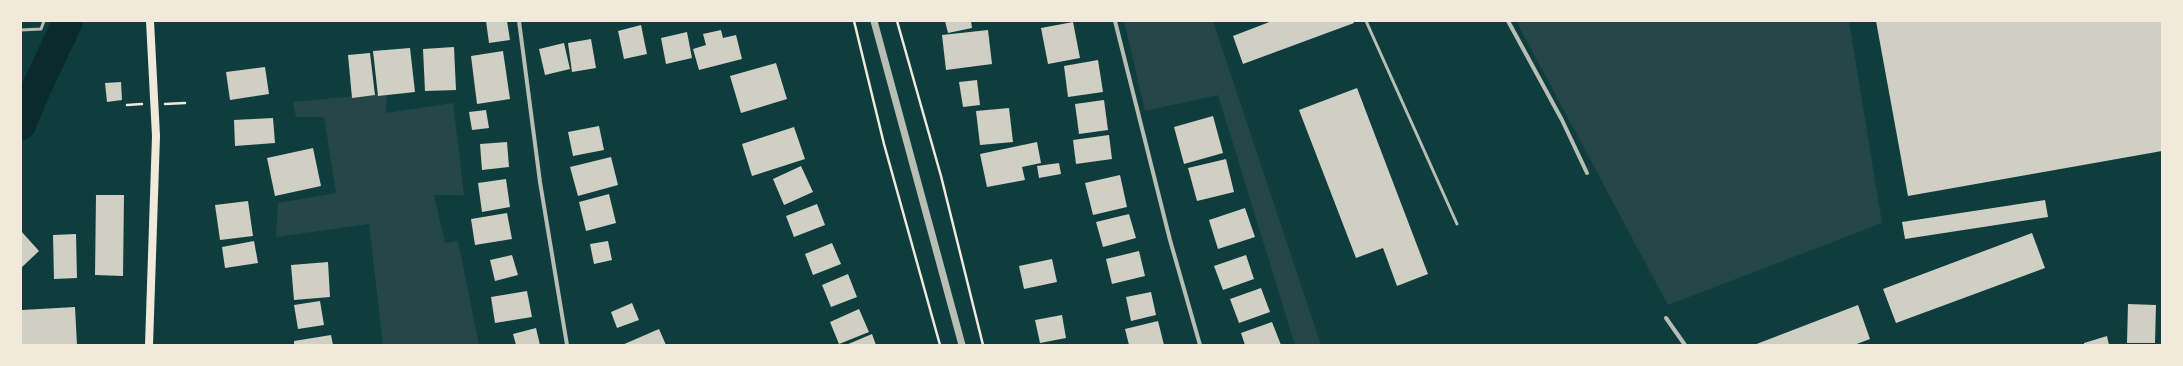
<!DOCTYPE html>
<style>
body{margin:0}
#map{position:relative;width:2183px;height:366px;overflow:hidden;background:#0f3d3e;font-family:"Sofia Sans Condensed",sans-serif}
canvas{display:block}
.frame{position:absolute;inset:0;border:22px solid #f1e9da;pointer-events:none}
</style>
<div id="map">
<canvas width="2183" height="366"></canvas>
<div class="frame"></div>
</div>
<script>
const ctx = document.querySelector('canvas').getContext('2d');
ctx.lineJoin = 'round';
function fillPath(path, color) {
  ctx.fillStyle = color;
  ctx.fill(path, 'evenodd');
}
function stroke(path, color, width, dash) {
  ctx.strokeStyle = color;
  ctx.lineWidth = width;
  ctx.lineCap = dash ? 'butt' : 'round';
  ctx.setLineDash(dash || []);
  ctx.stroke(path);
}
fillPath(new Path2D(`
 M1124,21H1213L1321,345H1295L1218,95L1145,111Z
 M1516,21H1849L1882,223L1668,305Z
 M387,93L386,113L453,103L464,195H434L445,243L458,241L479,345H383L369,224L276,237L278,203L336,193L324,117H296L293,102Z`), '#244646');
stroke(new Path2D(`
 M21,125L35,91L68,21`), '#0a2a2b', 30);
fillPath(new Path2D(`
 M486,21H507L510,40L489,43Z
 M945,21H971L972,28L948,33Z
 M1272,21H1353L1354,23L1243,64L1233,36Z
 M1876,21H2162V151L1908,196Z
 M1073,22L1080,58L1048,64L1041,28Z
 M641,25L647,54L624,59L618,31Z
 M721,30L723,38L736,35L742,59L699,70L693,49L706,45L703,34Z
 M988,30L992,64L946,70L942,35Z
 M687,32L692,58L666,64L661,38Z
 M591,39L596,68L572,72L568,43Z
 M564,43L570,69L545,75L539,49Z
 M454,47L456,90L425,91L423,49Z
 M410,48L415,92L378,96L373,51Z
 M503,51L510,99L477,104L471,56Z
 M370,53L375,95L352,98L348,55Z
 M1098,60L1103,92L1068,97L1064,66Z
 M776,63L787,99L741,113L730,76Z
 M265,67L269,94L230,100L226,72Z
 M977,80L980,105L963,107L959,82Z
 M121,82L122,100L107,102L105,83Z
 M1357,88L1428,274L1397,286L1383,248L1356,258L1299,110Z
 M1104,100L1108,130L1079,134L1075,104Z
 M1009,108L1013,142L980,145L976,111Z
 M486,110L489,128L472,130L469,112Z
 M1213,116L1223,153L1184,164L1174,127Z
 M273,118L275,143L235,146L234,120Z
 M599,126L604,150L573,156L568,132Z
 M794,127L805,159L752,176L742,144Z
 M1109,135L1112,159L1076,164L1073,140Z
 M507,142L509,167L482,170L480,144Z
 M1037,142L1041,163L1022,167L1025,180L987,187L980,154Z
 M313,148L321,186L275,196L267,158Z
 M611,157L618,185L578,196L570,167Z
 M1226,159L1234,192L1197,201L1188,168Z
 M1059,163L1061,174L1039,178L1037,166Z
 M801,166L813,192L784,205L773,179Z
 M1120,175L1127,207L1093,215L1085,183Z
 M506,179L510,207L482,212L478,183Z
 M609,194L616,223L586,231L579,202Z
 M96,195H124L123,276L95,275Z
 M2045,200L2048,217L1905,239L1902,222Z
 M248,201L253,236L220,240L215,205Z
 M817,204L825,225L794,237L786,216Z
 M1245,208L1255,237L1218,249L1209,220Z
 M507,213L512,239L475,245L471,219Z
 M1129,214L1136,238L1103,247L1096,222Z
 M21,231L39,251L21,268Z
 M2032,233L2045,268L1896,323L1883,289Z
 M76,234L77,278L54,279L53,235Z
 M254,241L258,263L225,268L222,247Z
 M608,241L612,260L594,264L590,244Z
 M832,243L841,264L813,275L805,254Z
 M1139,251L1145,276L1112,284L1106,259Z
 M512,255L518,275L495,281L490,260Z
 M1246,255L1254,279L1223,290L1214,266Z
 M1052,259L1057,282L1024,289L1019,266Z
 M328,262L330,297L294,300L291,265Z
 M848,274L857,297L831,307L822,285Z
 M1261,288L1270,312L1239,323L1230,299Z
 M527,291L532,317L495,323L491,297Z
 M1151,292L1156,315L1131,321L1126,297Z
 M320,301L324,325L298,329L294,305Z
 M632,303L639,320L617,328L611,312Z
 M2128,304L2156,305L2155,343H2127Z
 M1858,305L1870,339L1854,345H1754Z
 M75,307L77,345H21L22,310Z
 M859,309L869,332L839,344L830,322Z
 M1062,315L1066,338L1040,343L1035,320Z
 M1158,321L1164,345H1129L1125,329Z
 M1272,322L1281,345H1245L1241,333Z
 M536,328L540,345H516L513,334Z
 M659,329L666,345H622Z
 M872,334L876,345H846Z
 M331,335L333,345H294V341Z
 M2107,336L2109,345H2084V343Z`), '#cfcfc3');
stroke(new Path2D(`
 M854,21L884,144L940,345
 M897,21L941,176L983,345
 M165,104L185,103
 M127,105L142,104`), '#f1e9da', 2.5);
stroke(new Path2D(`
 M1366,21L1457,224
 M21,30L41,29L44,21`), '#b8beb3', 3);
stroke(new Path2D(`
 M519,21L540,182L567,345
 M1115,21L1170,240L1200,345
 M1508,21L1562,120L1587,173
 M1666,318L1685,345`), '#b8beb3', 4);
stroke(new Path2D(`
 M874,21L962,345`), '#b8beb3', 7);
stroke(new Path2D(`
 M149,345L156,136L150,21`), '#f1e9da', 8);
</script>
